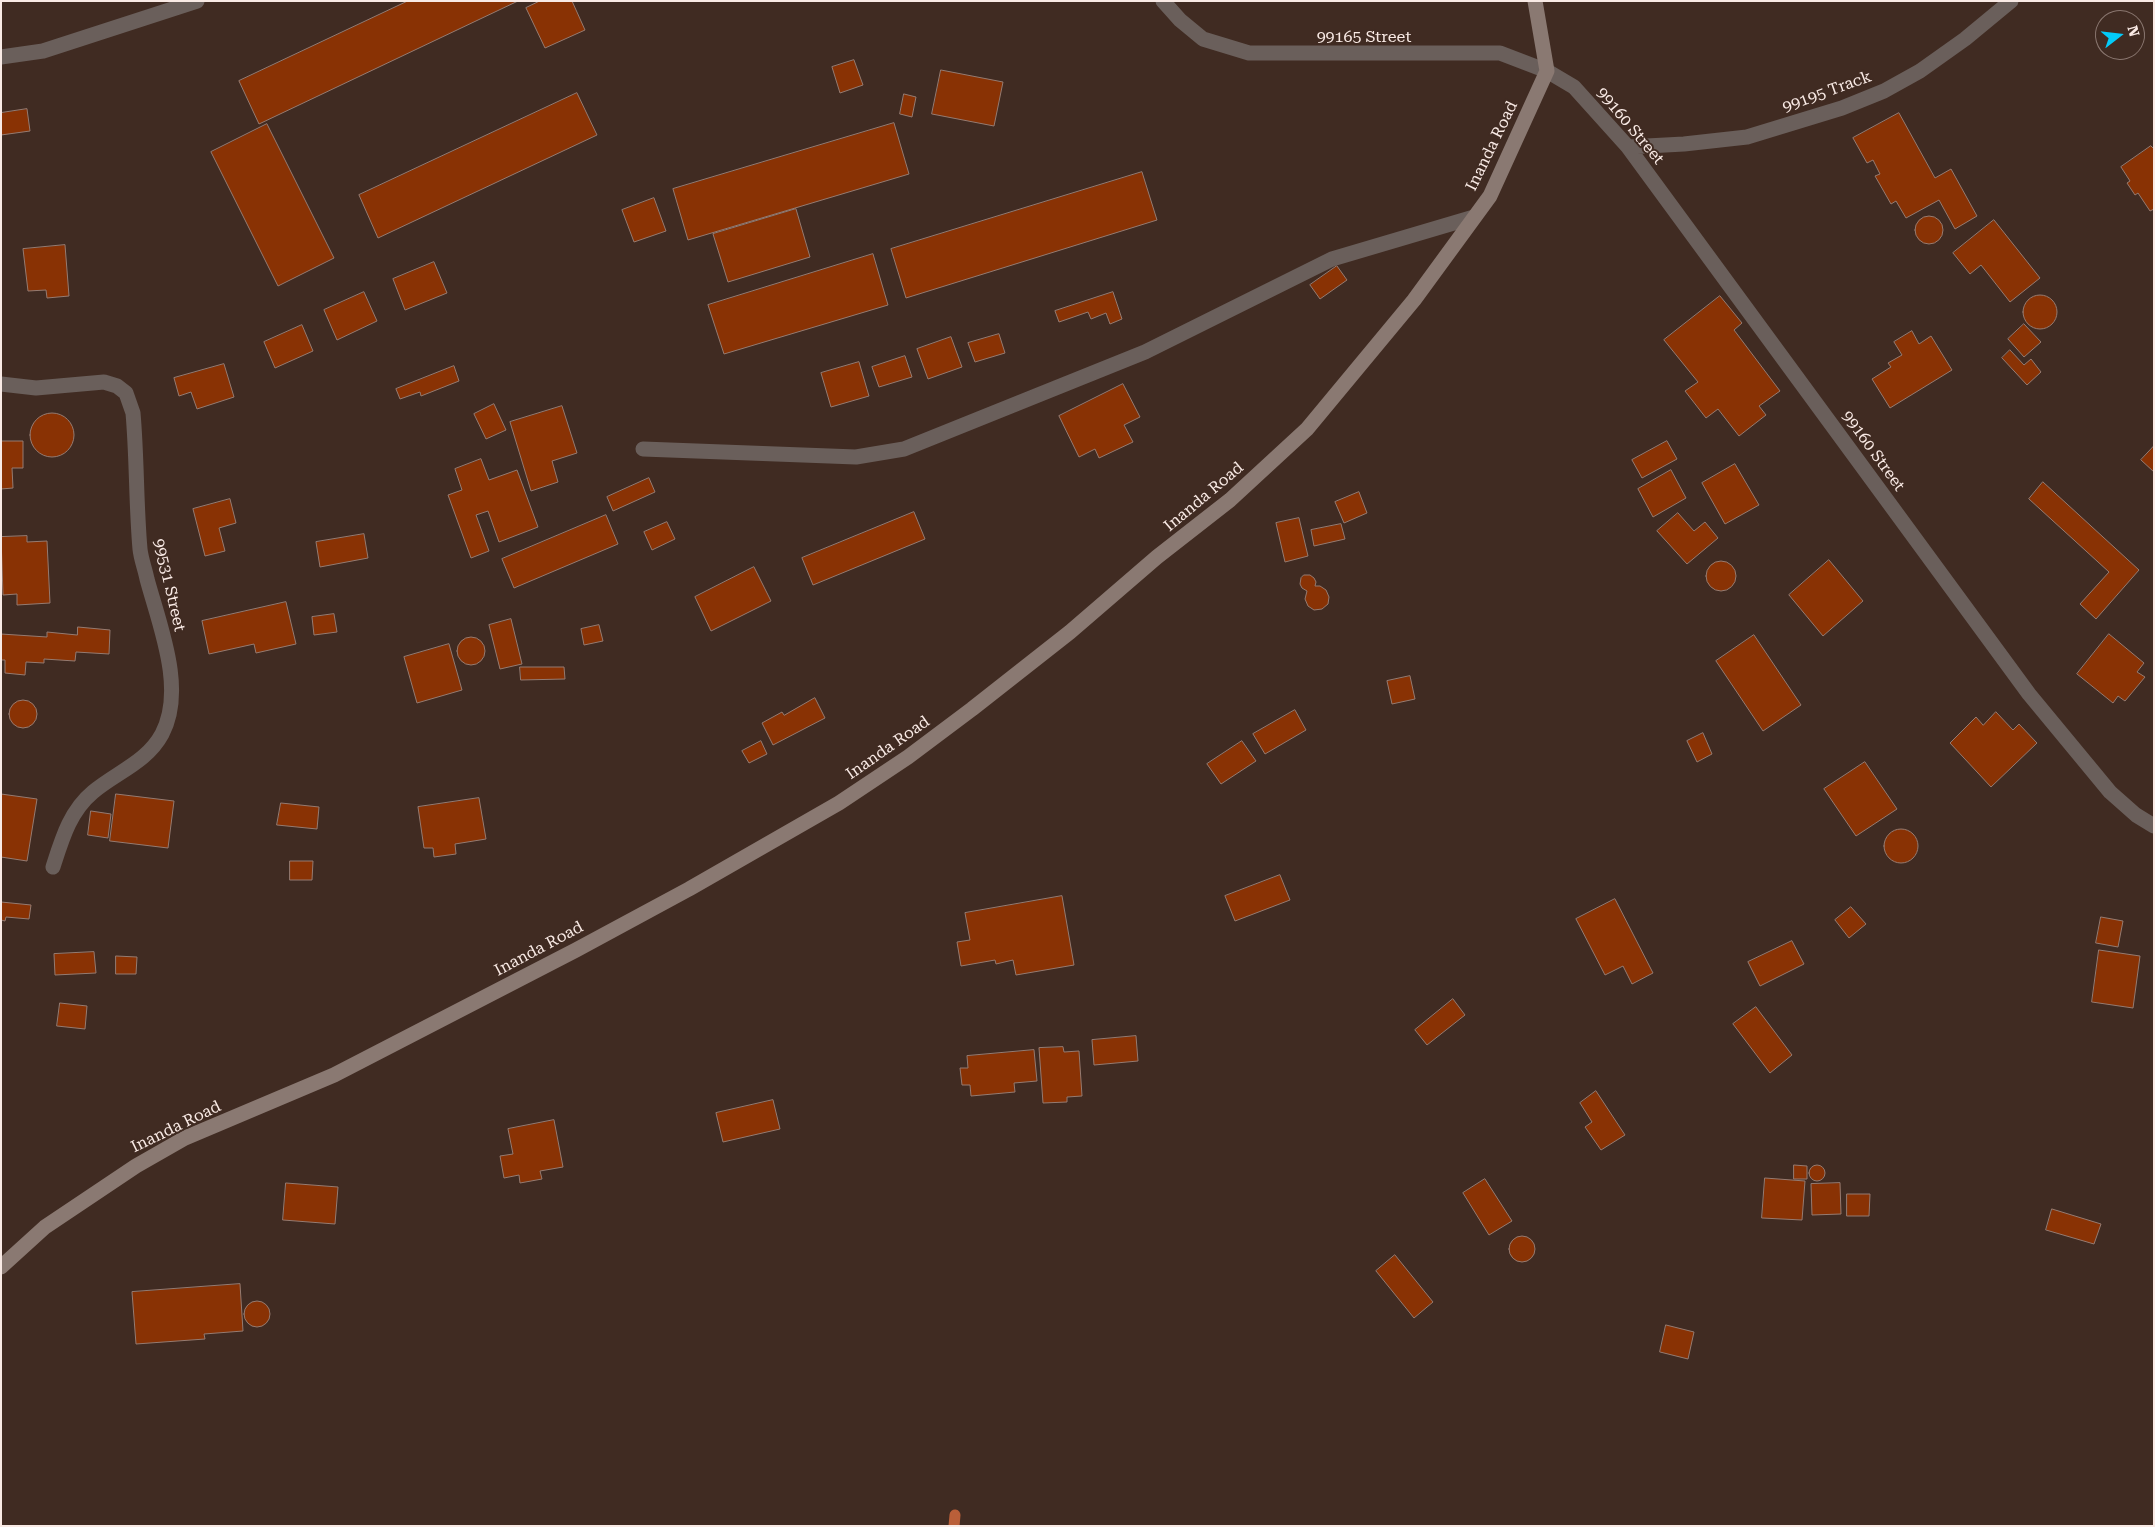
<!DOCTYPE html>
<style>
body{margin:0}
#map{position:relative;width:2155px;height:1527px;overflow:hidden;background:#402b22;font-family:"Roboto Serif",serif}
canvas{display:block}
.frame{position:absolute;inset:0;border:2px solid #f9eae5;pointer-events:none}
.north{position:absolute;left:2095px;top:10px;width:50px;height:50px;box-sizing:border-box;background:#402b22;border:1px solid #8a7770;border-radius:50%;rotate:74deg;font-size:14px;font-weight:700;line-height:20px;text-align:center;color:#f9eae5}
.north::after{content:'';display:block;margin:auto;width:18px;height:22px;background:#03cbf9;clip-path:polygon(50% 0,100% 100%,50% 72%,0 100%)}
</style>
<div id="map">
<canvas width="2155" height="1527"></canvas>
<div class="frame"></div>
<div class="north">N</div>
</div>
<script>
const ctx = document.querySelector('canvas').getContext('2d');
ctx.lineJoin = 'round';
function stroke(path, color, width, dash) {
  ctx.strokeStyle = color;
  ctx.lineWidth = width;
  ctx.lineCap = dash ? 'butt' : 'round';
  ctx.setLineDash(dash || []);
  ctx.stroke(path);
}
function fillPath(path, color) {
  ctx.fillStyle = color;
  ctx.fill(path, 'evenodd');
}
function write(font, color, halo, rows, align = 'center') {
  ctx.font = font + ' "Roboto Serif",serif';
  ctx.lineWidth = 4;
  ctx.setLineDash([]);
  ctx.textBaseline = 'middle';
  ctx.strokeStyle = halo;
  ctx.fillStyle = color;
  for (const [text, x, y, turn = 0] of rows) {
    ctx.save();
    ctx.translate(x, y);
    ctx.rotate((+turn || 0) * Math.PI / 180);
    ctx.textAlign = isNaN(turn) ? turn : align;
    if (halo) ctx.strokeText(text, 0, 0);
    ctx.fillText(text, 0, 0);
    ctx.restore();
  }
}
stroke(new Path2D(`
 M954,1526L955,1515`), '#ba5f39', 11);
const building = new Path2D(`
 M408,1H518L259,124L239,81Z
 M540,1H572L585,30L545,48L526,8Z
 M854,60L863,85L840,93L832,67Z
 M941,70L1003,82L994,126L932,114Z
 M577,93L597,135L378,238L359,195Z
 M904,94L916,97L912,117L900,114Z
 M27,109L30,131L1,135V113Z
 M1899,113L1935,178L1951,169L1977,216L1955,229L1939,200L1906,218L1896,201L1891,204L1875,176L1880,174L1873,160L1867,163L1853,138Z
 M894,123L909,174L688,240L673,189Z
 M267,124L334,258L278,286L211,152Z
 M2151,146L2154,149V209L2150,211L2138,193L2135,195L2127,183L2130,181L2121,167Z
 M1142,172L1157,220L906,298L891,249Z
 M654,198L666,231L634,242L622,210Z
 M796,209L810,257L728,282L713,234Z
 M1915 230a14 14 0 1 1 28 0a14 14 0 1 1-28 0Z
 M1994,220L2040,278L2010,302L1981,265L1970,274L1953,253Z
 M65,245L69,296L47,298L46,290L28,291L23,249Z
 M873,254L888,305L724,354L708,305Z
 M434,262L447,293L405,310L393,279Z
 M1337,266L1347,280L1320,299L1310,285Z
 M364,292L377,321L337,340L324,310Z
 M1113,292L1122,319L1110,324L1106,313L1091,319L1088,312L1059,322L1055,311Z
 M2023 312a17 17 0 1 1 34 0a17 17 0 1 1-34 0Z
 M1720,296L1742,323L1734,330L1780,391L1759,406L1766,415L1739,436L1718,409L1706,418L1685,391L1698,382L1664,340Z
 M2024,324L2041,342L2024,357L2008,339Z
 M302,325L313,351L275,368L264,342Z
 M1912,331L1919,344L1931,336L1952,370L1890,408L1872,379L1891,367L1888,363L1902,355L1894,342Z
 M999,334L1005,353L975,362L968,343Z
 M951,337L962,367L928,379L917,349Z
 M2010,350L2024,365L2031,359L2041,372L2027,385L2002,358Z
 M905,356L912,377L879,387L872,367Z
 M859,362L869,396L831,407L821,373Z
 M224,364L234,397L197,409L191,392L179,396L174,378Z
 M454,366L459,381L421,396L420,392L400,399L396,389Z
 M1123,384L1140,417L1124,425L1133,442L1099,458L1095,449L1079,457L1059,416Z
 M494,404L506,430L486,439L474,414Z
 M562,406L577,453L552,461L558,482L531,491L510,422Z
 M30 435a22 22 0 1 1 44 0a22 22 0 1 1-44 0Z
 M1,441H23V468H12L13,488L1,489Z
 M1667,441L1677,459L1642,478L1632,460Z
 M2154,446V472L2141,460Z
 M481,459L489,480L517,470L538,527L499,542L488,511L476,515L489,551L471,558L448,495L462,490L455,469Z
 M1735,464L1759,505L1725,524L1702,483Z
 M1671,470L1686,498L1653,517L1638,489Z
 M649,478L655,492L613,511L607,497Z
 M2043,482L2139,570L2096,619L2080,604L2109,572L2029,499Z
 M1359,492L1367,513L1344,523L1335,502Z
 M230,499L236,523L219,528L225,551L205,556L193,509Z
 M914,512L925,539L813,585L802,558Z
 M1678,513L1694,531L1705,522L1718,538L1687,564L1657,531Z
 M606,515L618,544L514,588L502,559Z
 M1299,518L1308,556L1285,562L1276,523Z
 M667,522L675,539L652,550L644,532Z
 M1341,524L1345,539L1314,546L1311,530Z
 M364,534L368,558L320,567L316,542Z
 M27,536V542L47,541L50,603L17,605V594L3,595L1,537Z
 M1829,560L1863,601L1823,636L1789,595Z
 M1706 576a15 15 0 1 1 30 0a15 15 0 1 1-30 0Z
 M754,567L771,601L711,631L695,597Z
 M1304,575H1310L1314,578L1316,582L1315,586H1320L1326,590L1329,597L1328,604L1322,609L1314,610L1308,606L1305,599L1307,591L1302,588L1300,584L1301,578Z
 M286,602L296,644L256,653L254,644L209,654L202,621Z
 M334,614L337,632L314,635L312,617Z
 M511,619L522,664L500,669L489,625Z
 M599,625L603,641L584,645L581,629Z
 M78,627L110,630L109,654L76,652L75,661L44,659V663L26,662L25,675L5,673V660H1V634L47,637V632L77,635Z
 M2109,634L2144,663L2137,672L2145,677L2125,701L2118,696L2113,703L2077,674Z
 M1754,635L1801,705L1763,731L1716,661Z
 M457 651a14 14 0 1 1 28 0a14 14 0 1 1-28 0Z
 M449,644L462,690L417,703L404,657Z
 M520,667H564L565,679L521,680Z
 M1410,676L1415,699L1392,704L1387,681Z
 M815,698L825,718L773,745L762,723L782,712L784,715Z
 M9 714a14 14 0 1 1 28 0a14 14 0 1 1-28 0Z
 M1295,710L1306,730L1265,754L1253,734Z
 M1996,712L2013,730L2019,724L2037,743L1991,787L1950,743L1976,717L1983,725Z
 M1703,733L1712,754L1697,762L1687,741Z
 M761,741L767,754L749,763L742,751Z
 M1242,741L1256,761L1221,784L1207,764Z
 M1865,762L1897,809L1856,836L1824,789Z
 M1,794L37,799L27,861L1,857Z
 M116,794L174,801L168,848L110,841Z
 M479,798L486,839L455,844L456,854L434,857L433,848H424L418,807Z
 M281,803L319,807L317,829L277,825Z
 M91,811L111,814L108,838L88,835Z
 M1884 846a17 17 0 1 1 34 0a17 17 0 1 1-34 0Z
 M290,861H313L312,880H290Z
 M1280,875L1290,900L1235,921L1225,896Z
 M1062,896L1074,965L1016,975L1013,960L996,964L995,960L961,966L957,942L970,940L965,913Z
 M1615,899L1653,973L1632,984L1623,966L1605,975L1576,919Z
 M1,902L31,905L29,919L6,917L5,921L1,920Z
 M1851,907L1866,924L1849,938L1835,920Z
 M2101,917L2123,921L2118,947L2096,943Z
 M1792,941L1804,964L1760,986L1748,962Z
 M2099,950L2140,956L2133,1008L2092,1002Z
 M94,952L96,973L55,975L54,954Z
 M116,956L137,957L136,974H116Z
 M1453,999L1465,1015L1427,1045L1415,1030Z
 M60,1003L87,1006L85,1029L57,1026Z
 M1756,1007L1792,1055L1770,1073L1733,1024Z
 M1136,1036L1138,1061L1094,1065L1092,1040Z
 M1063,1047L1064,1052L1079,1051L1082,1096L1067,1097V1102L1043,1103L1039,1048Z
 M1034,1050L1037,1081L1014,1083L1015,1092L971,1096L970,1085H962L960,1068H968L967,1056Z
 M1596,1091L1625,1135L1601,1150L1585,1127L1592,1122L1580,1103Z
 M773,1100L780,1129L723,1142L716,1113Z
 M554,1120L563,1167L540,1171L542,1179L520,1183L519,1175L504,1178L500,1156L513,1154L508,1129Z
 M1809 1173a8 8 0 1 1 16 0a8 8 0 1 1-16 0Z
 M1794,1165L1807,1166V1179H1794Z
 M1765,1178L1805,1181L1802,1220L1762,1218Z
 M1485,1179L1512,1221L1489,1235L1463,1193Z
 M286,1183L338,1187L335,1224L283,1220Z
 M1840,1183L1841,1214L1812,1215L1811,1184Z
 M1847,1194H1870L1869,1216H1847Z
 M2052,1209L2101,1224L2094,1244L2046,1230Z
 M1509 1249a13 13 0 1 1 26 0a13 13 0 1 1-26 0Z
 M1395,1255L1433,1302L1414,1318L1376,1271Z
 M240,1284L243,1331L204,1334L205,1339L136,1344L132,1292Z
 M244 1314a13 13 0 1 1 26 0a13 13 0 1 1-26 0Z
 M1666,1325L1694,1332L1688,1359L1660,1352Z`);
fillPath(building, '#893204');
stroke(building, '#957b71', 1);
stroke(new Path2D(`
 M1163,1L1180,20L1203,39L1249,53H1500L1547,71L1574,87L1628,147L2029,694L2110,792L2136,815L2154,826
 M1,57L43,51L197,1
 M1628,147L1684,144L1747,137L1842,108L1884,91L1920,71L1965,39L2011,1
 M1,384L36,388L104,382L117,386L126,393L133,413C137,458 136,504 140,549C141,559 145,569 147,579C159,624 186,689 162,734C147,762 117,772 93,792C70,811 62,839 53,867
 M643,449L856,457L904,449L1145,352L1332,259L1474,217`), '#6a5f5b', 15);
stroke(new Path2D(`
 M1,1267L45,1227L136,1166L185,1138L334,1075L576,950L689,889L839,803L908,757L972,709L1070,632L1157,557L1230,500L1307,429L1414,300L1490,196L1547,71L1535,1`), '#8a7972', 15);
write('16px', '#f9eae5', '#402b22', [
 ["99165 Street",1364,37],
 ["99195 Track",1827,92,-20],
 ["99160 Street",1630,126,50],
 ["Inanda Road",1492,146,-64],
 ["99160 Street",1873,451,54],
 ["Inanda Road",1204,497,-40],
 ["99531 Street",169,585,77],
 ["Inanda Road",888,748,-35],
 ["Inanda Road",539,949,-28],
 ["Inanda Road",176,1127,-26]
]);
</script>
